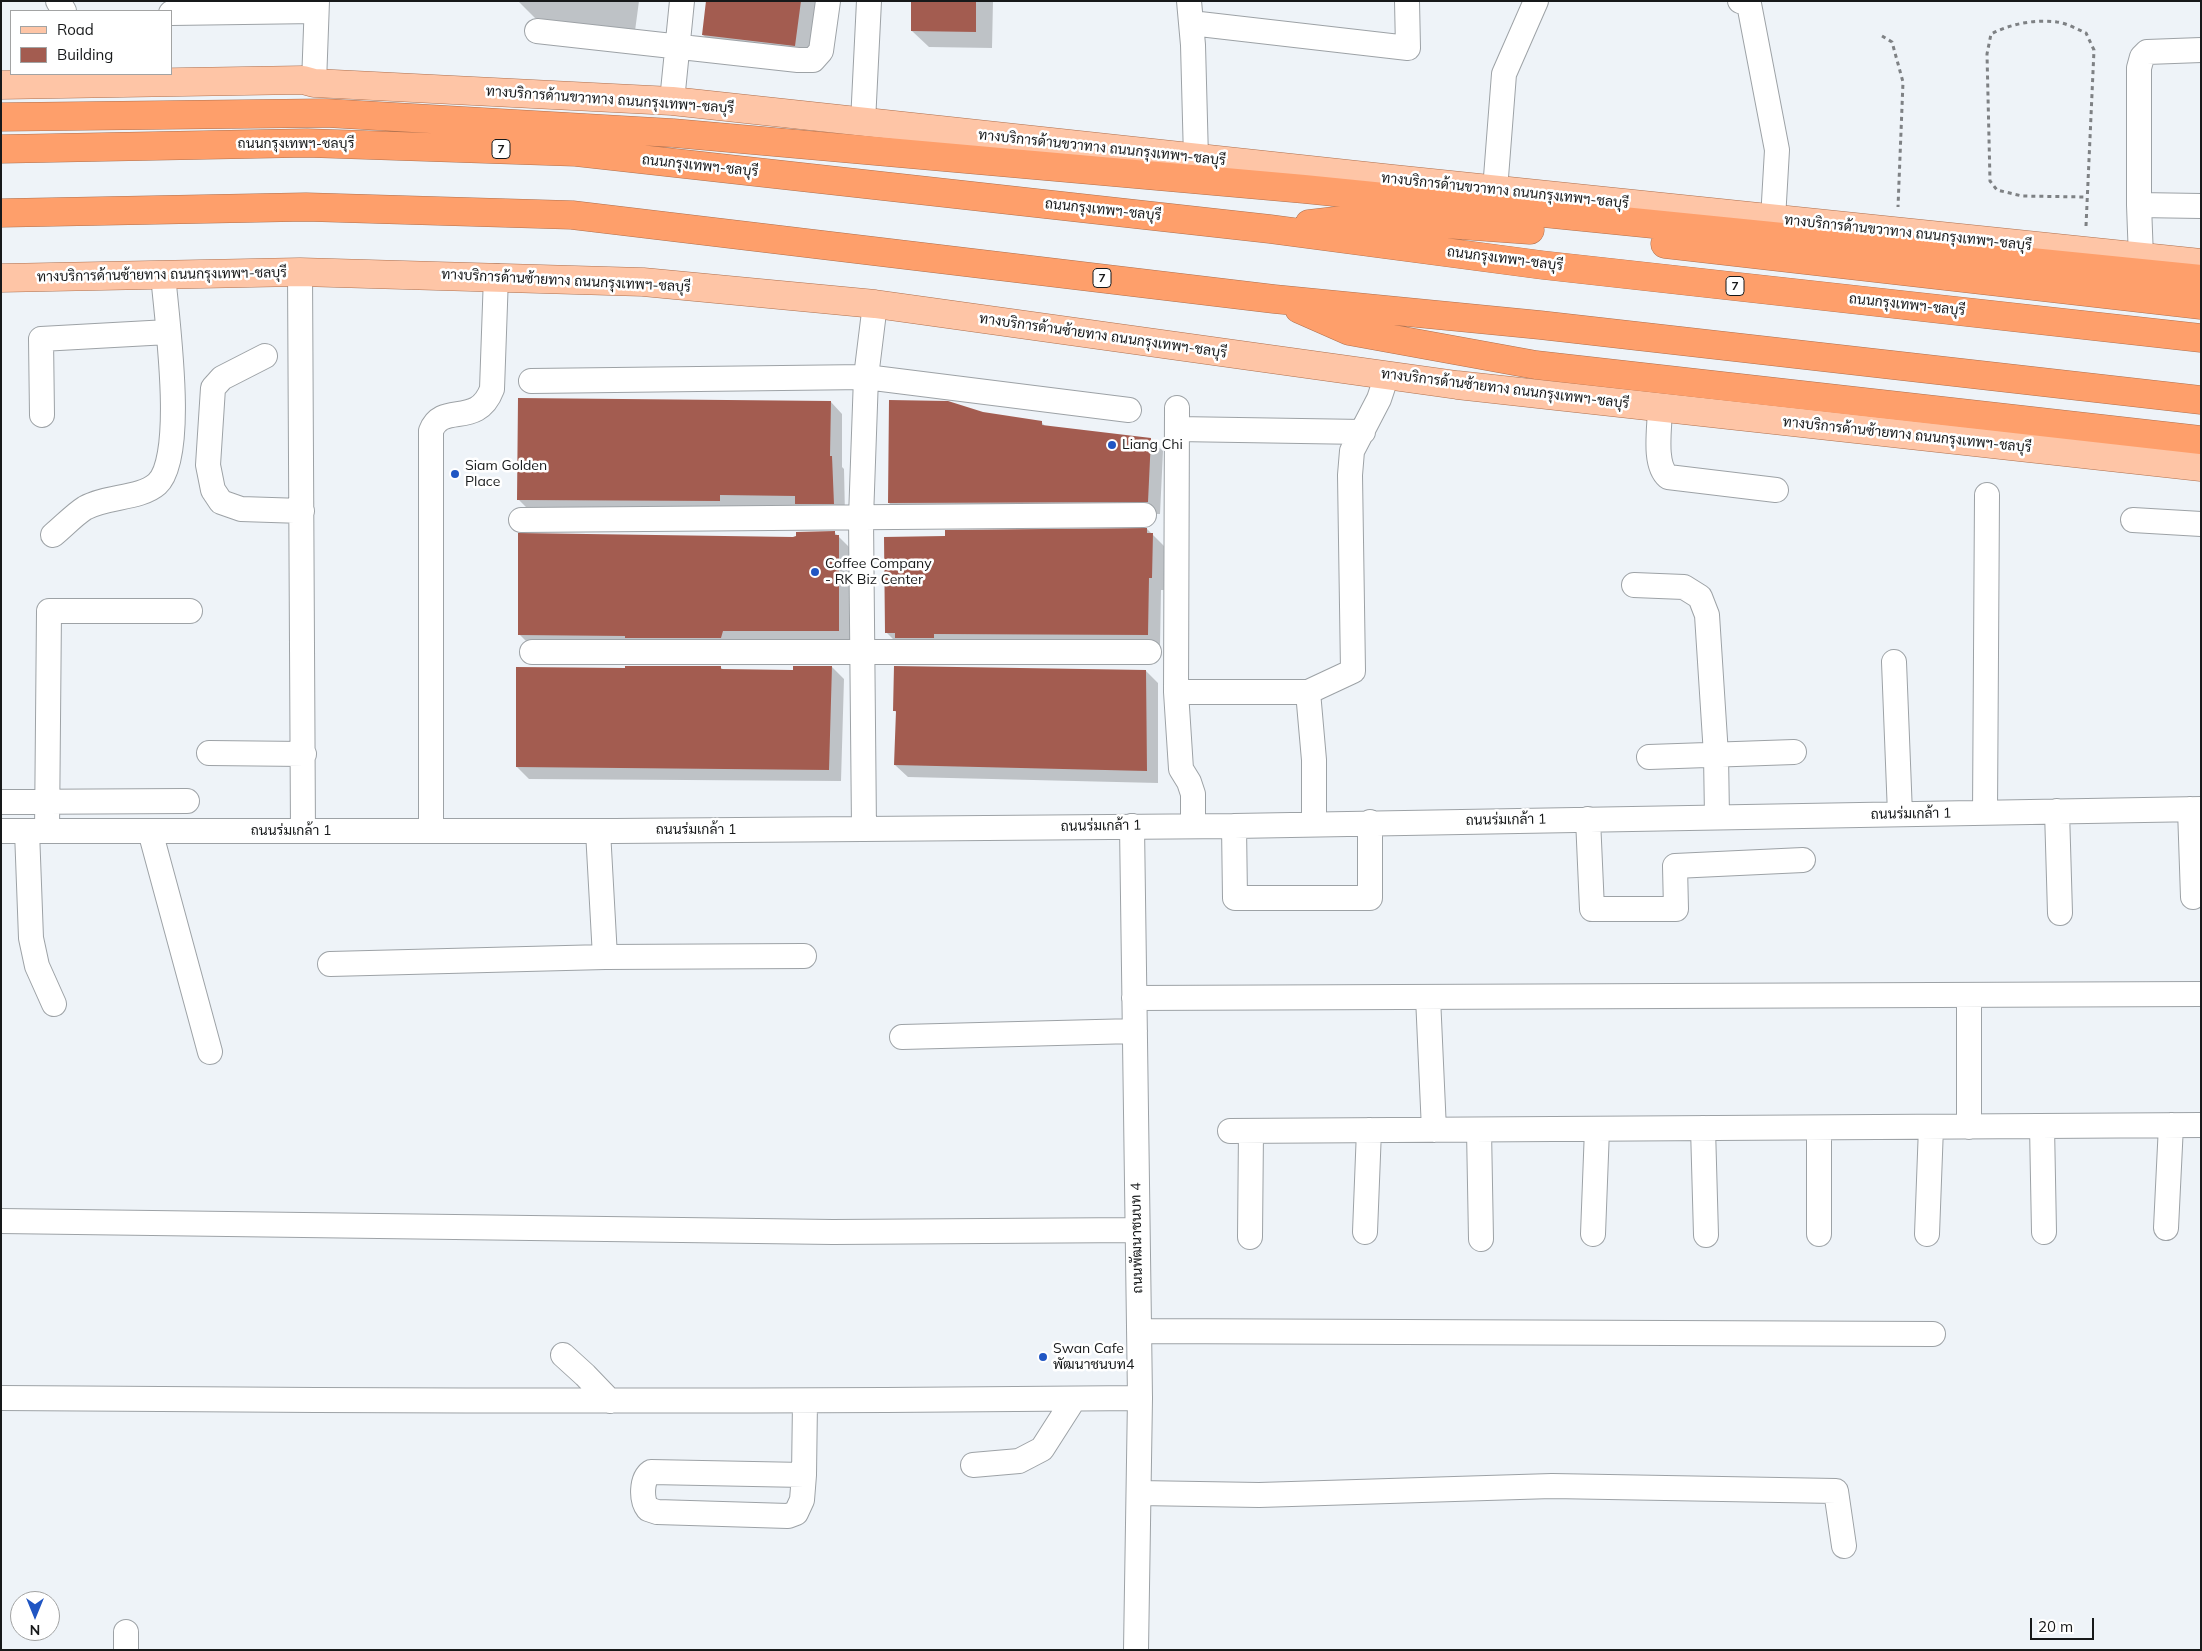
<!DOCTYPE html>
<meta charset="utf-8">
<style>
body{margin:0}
#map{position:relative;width:2202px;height:1651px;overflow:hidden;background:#eef3f8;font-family:Mulish,sans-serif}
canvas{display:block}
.frame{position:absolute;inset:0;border:2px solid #17191a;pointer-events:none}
.legend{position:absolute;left:10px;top:10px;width:162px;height:65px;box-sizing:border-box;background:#fff;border:1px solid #a2a3a3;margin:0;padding:6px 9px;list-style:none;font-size:15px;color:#17191a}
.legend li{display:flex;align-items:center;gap:10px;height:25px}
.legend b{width:25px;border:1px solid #a2a3a3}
.north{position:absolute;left:10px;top:1591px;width:50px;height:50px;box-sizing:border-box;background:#fff;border:1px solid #a2a3a3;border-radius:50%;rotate:180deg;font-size:14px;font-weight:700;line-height:20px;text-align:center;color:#17191a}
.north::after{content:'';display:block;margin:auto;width:18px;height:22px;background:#2056c3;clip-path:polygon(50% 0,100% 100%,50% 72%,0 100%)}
.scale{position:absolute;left:2030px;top:1618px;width:64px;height:22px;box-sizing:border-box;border:2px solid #17191a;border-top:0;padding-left:6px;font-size:15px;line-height:18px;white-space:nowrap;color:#17191a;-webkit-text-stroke:4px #fff;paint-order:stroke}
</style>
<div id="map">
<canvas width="2202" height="1651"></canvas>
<div class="frame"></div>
<ul class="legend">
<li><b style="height:6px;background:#fec5a6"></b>Road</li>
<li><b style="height:14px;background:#a35c50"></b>Building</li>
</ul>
<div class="north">N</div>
<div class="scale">20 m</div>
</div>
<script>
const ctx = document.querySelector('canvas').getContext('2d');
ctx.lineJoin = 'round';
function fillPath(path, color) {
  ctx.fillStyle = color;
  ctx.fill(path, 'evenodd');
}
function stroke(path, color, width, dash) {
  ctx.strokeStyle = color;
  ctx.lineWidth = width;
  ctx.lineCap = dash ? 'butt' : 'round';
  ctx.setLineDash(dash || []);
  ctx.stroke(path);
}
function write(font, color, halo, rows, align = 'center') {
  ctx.font = font + ' Mulish,Sarabun,sans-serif';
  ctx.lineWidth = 5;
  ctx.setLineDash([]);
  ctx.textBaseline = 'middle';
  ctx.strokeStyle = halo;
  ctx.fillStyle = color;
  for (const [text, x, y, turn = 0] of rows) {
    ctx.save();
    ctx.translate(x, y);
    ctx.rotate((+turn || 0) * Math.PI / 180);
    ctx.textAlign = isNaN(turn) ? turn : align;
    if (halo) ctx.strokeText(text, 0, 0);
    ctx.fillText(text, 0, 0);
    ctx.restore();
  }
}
fillPath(new Path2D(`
 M518,1H639L635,31L535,18Z
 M707,1H837L812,62L720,51L703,35Z
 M912,1H993L992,48L929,47L912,31Z
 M831,402L842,414V467L844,469L845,515L530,511L518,499Z
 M983,414L1041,422L1046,427L1150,439L1163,451L1160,514L901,515L889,503Z
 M1147,529L1165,547L1164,590H1161L1160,647L899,645L886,632Z
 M834,532L850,548L851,642L531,646L519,634L794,539Z
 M720,667L724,670L794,671L832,667L844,679L841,781L529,779L517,767Z
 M1146,671L1158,683V783L908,777L895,765L897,713L895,711Z`), '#0003');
fillPath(new Path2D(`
 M706,1H801L795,46L702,35Z
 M911,1H976V32L911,31Z
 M518,398L831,401L830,456H832L834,504H795V496L720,495V501L517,500Z
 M889,400L948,401L983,412L1042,421V425L1151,438L1148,502L888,503Z
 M1147,528V533H1153L1152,578H1149L1148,635L934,634V638H895V633H885L884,537L945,536V530Z
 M835,531V535H839V631H723L721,638H625V636L518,635V533L793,537L796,536V532Z
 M625,666H721V669L793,670V666H832L829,770L516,767V667L625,668Z
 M894,666L1146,670L1147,771L894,765L896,711H893Z`), '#a35c50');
const minor = new Path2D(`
 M58,1L64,11
 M1189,1L1193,45L1196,158
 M1740,1L1749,4L1777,150L1773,219
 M171,13L316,11
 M1191,23L1408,48L1407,1
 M537,31L798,60H813L821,51L828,1
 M2201,50L2147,52L2142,57L2139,68V205L2201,206
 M314,83L317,1
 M672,101L682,1
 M863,122L869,1
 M1495,190L1504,74L1536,1
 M2139,205L2141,258
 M300,272L303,831
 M265,356L222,378L213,388L208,465L213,490L221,502L241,509L302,511
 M531,381L866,377L1129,410
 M1660,407C1660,427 1653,464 1668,477L1776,490
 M1177,408L1176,692L1181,769L1189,782L1193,794V825
 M42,415L41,339L168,332
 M1177,429L1363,432
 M521,520L1144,515
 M2133,520L2201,524
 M53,535C64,526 74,515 85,508C106,496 140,499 157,484C187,457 166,314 163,274
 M1634,585L1684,587L1700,597L1707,615L1716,755L1717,817
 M532,652H1149
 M1894,662L1900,814
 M1176,692H1308L1314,760V823
 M1308,692L1353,671L1350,475L1352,451L1379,399L1387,375
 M209,753L304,754
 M1649,757L1794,752
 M1,802L187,801
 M2190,809L2193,897
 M2057,811L2060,913
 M1985,813L1987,495
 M1588,819L1592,909H1676L1675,866L1803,860
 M1132,826L1140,1398L1136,1650
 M1234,826L1235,898H1370V822
 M864,829L861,518L866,377L875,304
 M1,831H615L1234,826L2201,809
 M27,831L31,938L37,966L54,1004
 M47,831L49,611H190
 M150,831L210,1052
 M431,831V431C442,401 477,429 492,389L496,276
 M598,831L605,957
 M330,964L605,957L804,956
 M1969,995V1127
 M1428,997L1434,1130
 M1134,998L2201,994
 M902,1037L1135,1031
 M2042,1126L2044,1232
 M1703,1128L1706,1235
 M1819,1128V1234
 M1479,1130L1481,1239
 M1230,1131L2201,1125
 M1,1221L833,1232L1137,1230
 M2166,1228L2171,1125
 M1365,1232L1369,1130
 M1593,1234L1597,1129
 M1927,1234L1931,1127
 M1250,1237L1251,1131
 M1139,1331L1933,1334
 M563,1355L585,1375L610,1401
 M1,1398C381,1401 760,1402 1140,1398
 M973,1465L1019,1461L1042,1449L1074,1399
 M651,1472L804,1475L802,1500L796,1513L788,1516L657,1512L648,1509C641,1500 641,1479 651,1472Z
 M804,1475L805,1402
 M1139,1493L1259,1495L1552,1486L1836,1491L1844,1546
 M126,1650V1632`);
const major = new Path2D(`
 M1,85L303,80L314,83L672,101L1393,179L2201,263
 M1,278L300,272L643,282L875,304L1457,385L2201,467`);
const highway = new Path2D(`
 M1,117L326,113L673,133L1304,189L2201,279
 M1,149L307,143L576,152L1270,229L1542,265L2201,338
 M1,213L306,207L572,215L1274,299L1540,325L2201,400
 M1309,224L1361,218L1530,230
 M1665,244L2201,305
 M1299,309L1349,331L1536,365L2201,440`);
stroke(minor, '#9da2a6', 26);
stroke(major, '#ad704f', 29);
stroke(highway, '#ad704f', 29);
stroke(new Path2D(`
 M1882,36L1892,42L1903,82L1898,207
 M2086,226L2094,50L2086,33C2077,29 2066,23 2057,22C2035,19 2010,24 1991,34L1987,54L1990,181L1997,190L2022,196L2087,197`), '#7e8184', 3, [4, 4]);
stroke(minor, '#fff', 24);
stroke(major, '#fec5a6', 28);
stroke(highway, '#fe9f6b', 28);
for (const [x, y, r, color] of [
 [1112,445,5,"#2056c3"],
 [455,474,5,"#2056c3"],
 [815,572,5,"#2056c3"],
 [1043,1357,5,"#2056c3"]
]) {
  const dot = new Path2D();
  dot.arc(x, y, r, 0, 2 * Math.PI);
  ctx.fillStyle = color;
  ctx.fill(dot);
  stroke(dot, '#fff', 2);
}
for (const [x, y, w] of [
 [501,149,18],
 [1102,278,18],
 [1735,286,18]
]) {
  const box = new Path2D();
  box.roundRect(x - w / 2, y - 9.5, w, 19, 4);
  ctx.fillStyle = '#fff';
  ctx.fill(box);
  stroke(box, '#17191a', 1);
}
write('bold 12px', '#17191a', null, [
 ["7",501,149],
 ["7",1102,278],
 ["7",1735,286]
]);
write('14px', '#17191a', '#fff', [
 ["ทางบริการด้านขวาทาง ถนนกรุงเทพฯ-ชลบุรี",610,100,4],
 ["ถนนกรุงเทพฯ-ชลบุรี",296,144],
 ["ทางบริการด้านขวาทาง ถนนกรุงเทพฯ-ชลบุรี",1102,148,6],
 ["ถนนกรุงเทพฯ-ชลบุรี",700,166,6],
 ["ทางบริการด้านขวาทาง ถนนกรุงเทพฯ-ชลบุรี",1505,191,6],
 ["ถนนกรุงเทพฯ-ชลบุรี",1103,210,6],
 ["ทางบริการด้านขวาทาง ถนนกรุงเทพฯ-ชลบุรี",1908,233,6],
 ["ถนนกรุงเทพฯ-ชลบุรี",1505,259,7],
 ["ทางบริการด้านซ้ายทาง ถนนกรุงเทพฯ-ชลบุรี",162,275,-1],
 ["ทางบริการด้านซ้ายทาง ถนนกรุงเทพฯ-ชลบุรี",566,281,3],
 ["ถนนกรุงเทพฯ-ชลบุรี",1907,305,6],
 ["ทางบริการด้านซ้ายทาง ถนนกรุงเทพฯ-ชลบุรี",1103,336,8],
 ["ทางบริการด้านซ้ายทาง ถนนกรุงเทพฯ-ชลบุรี",1505,389,7],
 ["ทางบริการด้านซ้ายทาง ถนนกรุงเทพฯ-ชลบุรี",1907,435,6],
 ["ถนนร่มเกล้า 1",1911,814,-1],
 ["ถนนร่มเกล้า 1",1506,820,-1],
 ["ถนนร่มเกล้า 1",1101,826,-1],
 ["ถนนร่มเกล้า 1",696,830],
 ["ถนนร่มเกล้า 1",291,831],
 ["ถนนพัฒนาชนบท 4",1137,1238,-91]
]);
write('14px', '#17191a', '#fff', [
 ["Liang Chi",1122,445],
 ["Siam Golden",465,466],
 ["Place",465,482],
 ["Coffee Company",825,564],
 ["- RK Biz Center",825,580],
 ["Swan Cafe",1053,1349],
 ["พัฒนาชนบท4",1053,1365]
], 'left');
</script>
